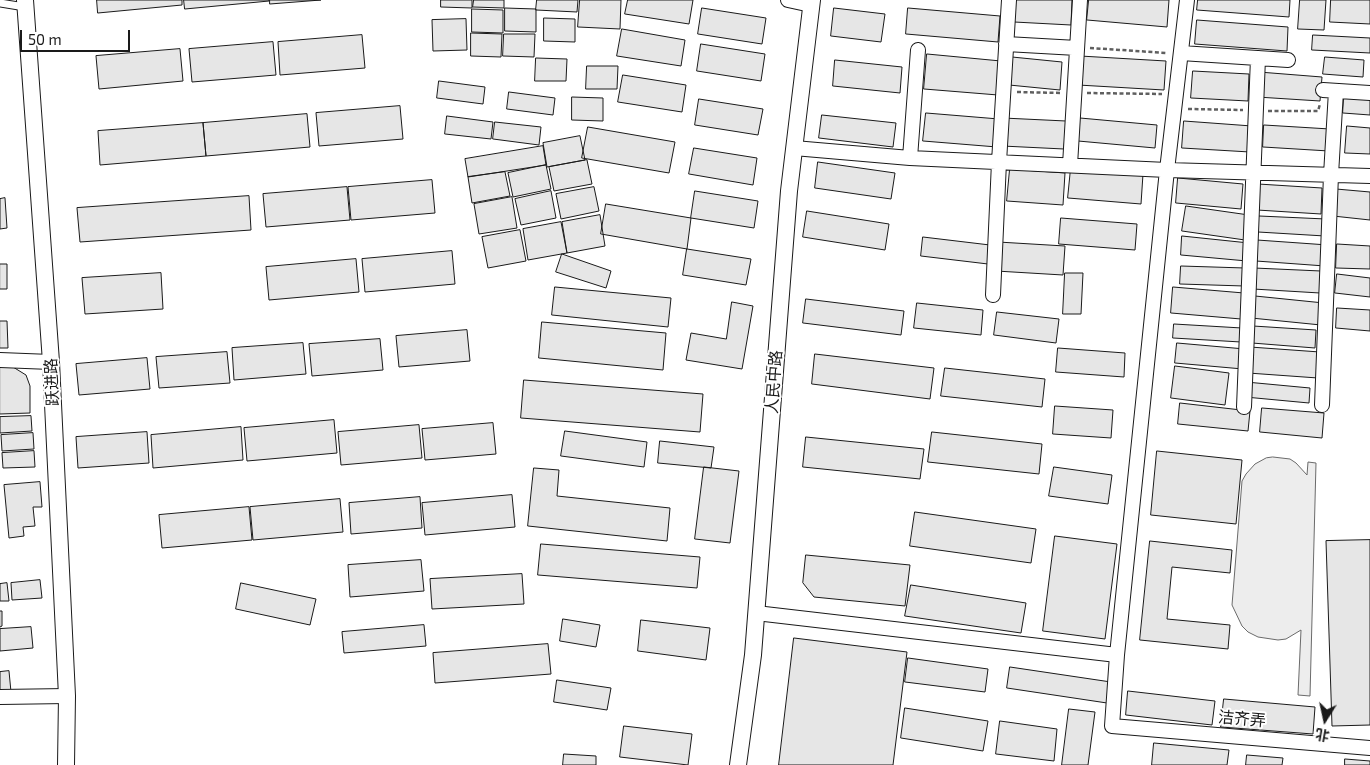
<!DOCTYPE html>
<meta charset="utf-8">
<style>
body{margin:0}
#map{position:relative;width:1370px;height:765px;overflow:hidden;background:#fff;font-family:"Exo 2","Noto Sans SC",sans-serif}
canvas{display:block}
.north{position:absolute;left:1300px;top:695px;width:50px;height:50px;-webkit-text-stroke:4px #fff;paint-order:stroke;rotate:190deg;font-size:14px;font-weight:700;line-height:20px;text-align:center;color:#1a1a1a}
.north::after{content:'';display:block;margin:auto;width:18px;height:22px;background:#1a1a1a;clip-path:polygon(50% 0,100% 100%,50% 72%,0 100%)}
.scale{position:absolute;left:20px;top:30px;width:110px;height:22px;box-sizing:border-box;border:2px solid #1a1a1a;border-top:0;padding-left:6px;font-size:15px;line-height:18px;white-space:nowrap;color:#1a1a1a;-webkit-text-stroke:4px #fff;paint-order:stroke}
</style>
<div id="map">
<canvas width="1370" height="765"></canvas>
<div class="north">北</div>
<div class="scale">50 m</div>
</div>
<script>
const ctx = document.querySelector('canvas').getContext('2d');
ctx.lineJoin = 'round';
function fillPath(path, color) {
  ctx.fillStyle = color;
  ctx.fill(path, 'evenodd');
}
function stroke(path, color, width, dash) {
  ctx.strokeStyle = color;
  ctx.lineWidth = width;
  ctx.lineCap = dash ? 'butt' : 'round';
  ctx.setLineDash(dash || []);
  ctx.stroke(path);
}
function write(font, color, halo, rows, align = 'center') {
  ctx.font = font + ' "Exo 2","Noto Sans SC",sans-serif';
  ctx.lineWidth = 4;
  ctx.setLineDash([]);
  ctx.textBaseline = 'middle';
  ctx.strokeStyle = halo;
  ctx.fillStyle = color;
  for (const [text, x, y, turn = 0] of rows) {
    ctx.save();
    ctx.translate(x, y);
    ctx.rotate((+turn || 0) * Math.PI / 180);
    ctx.textAlign = isNaN(turn) ? turn : align;
    if (halo) ctx.strokeText(text, 0, 0);
    ctx.fillText(text, 0, 0);
    ctx.restore();
  }
}
const built = new Path2D(`
 M1273,457L1290,459L1296,463L1307,475L1308,462L1316,463L1310,696L1298,695L1301,630L1286,639L1278,640L1258,637L1248,632L1242,626L1232,605L1242,481L1246,474L1255,464L1266,458Z`);
fillPath(built, '#ededed');
stroke(built, '#6a6a6a', 1);
const building = new Path2D(`
 M97,0H182V5L98,13Z
 M184,0H269V1L185,9Z
 M270,0H321L270,4Z
 M441,0H472V8L441,7Z
 M474,0H504V8L473,7Z
 M537,0H578L577,12L536,10Z
 M580,0H621L620,29L578,27Z
 M628,0H693L689,24L625,14Z
 M1016,0H1072L1071,25L1014,22Z
 M1089,0H1169L1167,27L1087,20Z
 M1198,0H1290L1289,17L1197,10Z
 M1300,0H1326L1324,30L1298,29Z
 M1331,0H1370V24L1330,22Z
 M505,8L536,9V32L505,31Z
 M702,8L766,18L762,44L698,34Z
 M834,8L885,14L881,42L831,36Z
 M908,8L1000,16L998,42L906,34Z
 M472,9L503,10V33L472,32Z
 M544,18L575,19V42L544,41Z
 M466,19L467,50L433,51L432,20Z
 M1197,20L1288,27L1287,51L1195,44Z
 M622,29L685,40L681,66L617,56Z
 M471,33L502,34L501,57L471,56Z
 M504,34H535L534,57L503,56Z
 M362,35L365,68L280,75L278,42Z
 M1313,35L1370,38V53L1312,50Z
 M273,42L276,75L192,82L189,49Z
 M701,44L765,54L761,81L697,71Z
 M180,49L183,81L99,89L96,56Z
 M927,54L1001,61L998,95L924,89Z
 M1080,56L1166,61L1164,90L1078,85Z
 M1012,57L1062,62L1060,90L1009,85Z
 M1325,57L1364,60L1363,77L1323,74Z
 M536,58L567,59L566,81H535Z
 M835,60L902,67L900,93L833,86Z
 M587,66H618L617,89H586Z
 M1193,71L1249,74L1248,101L1191,98Z
 M1259,72L1322,77L1320,101L1257,97Z
 M623,75L686,85L682,112L618,102Z
 M439,81L485,87L483,104L437,98Z
 M509,92L555,98L553,115L507,109Z
 M572,97L603,98V121L572,120Z
 M1344,97L1370,99V115L1343,113Z
 M699,99L763,109L758,135L695,125Z
 M400,106L403,139L319,146L316,113Z
 M926,113L999,119L997,147L923,141Z
 M307,114L310,147L206,156L203,123Z
 M822,115L896,123L893,147L819,138Z
 M447,116L493,122L491,139L445,134Z
 M1003,118L1066,121L1064,149L1002,146Z
 M1080,118L1157,125L1155,148L1078,141Z
 M1184,121L1252,126L1250,152L1182,148Z
 M495,122L541,127L539,145L493,139Z
 M203,123L206,156L100,165L98,131Z
 M1264,125L1330,129L1329,151L1263,147Z
 M1347,126L1370,128V154L1345,153Z
 M588,127L675,142L669,173L582,158Z
 M580,136L585,160L547,167L543,143Z
 M543,146L546,165L468,177L465,159Z
 M694,148L757,158L753,185L689,174Z
 M587,160L592,184L554,191L549,167Z
 M818,162L895,173L891,199L815,188Z
 M546,165L551,189L513,197L508,173Z
 M1071,168L1143,174L1141,204L1068,198Z
 M1010,169L1065,173L1063,205L1007,201Z
 M505,172L510,196L472,203L468,177Z
 M1178,178L1243,184L1241,209L1176,203Z
 M432,180L435,213L351,220L348,187Z
 M1258,184L1322,188L1321,214L1257,210Z
 M347,187L350,220L266,227L263,194Z
 M594,187L599,211L561,219L556,194Z
 M1336,189L1370,192V220L1333,216Z
 M551,191L556,218L521,225L515,199Z
 M695,191L758,201L754,228L691,218Z
 M249,196L251,230L80,242L77,208Z
 M512,197L517,228L479,234L474,204Z
 M5,198L7,228L0,229V199Z
 M606,204L691,218L687,249L601,234Z
 M1186,206L1249,215L1245,240L1182,231Z
 M807,211L889,224L885,250L803,237Z
 M600,215L605,246L567,253L562,222Z
 M1259,216L1326,219L1325,236L1258,232Z
 M1061,218L1137,224L1135,250L1059,244Z
 M561,222L567,253L528,260L523,229Z
 M520,230L526,261L488,268L482,237Z
 M1182,236L1249,243L1247,261L1181,255Z
 M923,237L990,245L988,264L921,256Z
 M1257,240L1328,245L1325,266L1256,261Z
 M998,242L1065,246L1063,275L996,271Z
 M1337,244L1370,246V269L1336,268Z
 M687,249L751,259L746,285L683,275Z
 M452,251L455,284L365,292L362,259Z
 M562,254L611,271L606,288L556,272Z
 M356,259L359,292L269,300L266,267Z
 M0,264H7V289H0Z
 M1181,266L1245,268L1244,286L1180,284Z
 M1254,268L1321,271L1320,293L1253,289Z
 M161,273L163,309L85,314L82,278Z
 M1065,273H1083L1081,314H1063Z
 M1337,274L1370,278V297L1335,293Z
 M555,287L671,298L668,327L552,315Z
 M1173,287L1244,293L1241,319L1171,313Z
 M1255,296L1324,303L1321,325L1251,318Z
 M806,299L904,311L901,335L803,323Z
 M732,302L753,306L742,369L686,360L691,333L726,339Z
 M917,303L983,310L981,335L914,328Z
 M1337,308L1370,310V331L1336,328Z
 M997,312L1059,319L1056,343L994,335Z
 M0,321H7L8,348H0Z
 M542,322L666,333L663,370L539,358Z
 M1174,324L1242,328L1241,342L1173,338Z
 M1253,326L1316,330L1315,348L1252,343Z
 M467,330L470,361L399,367L396,336Z
 M380,339L383,370L312,376L309,344Z
 M303,343L306,374L234,380L232,348Z
 M1177,343L1245,349L1243,369L1175,363Z
 M1250,347L1320,352L1318,378L1248,373Z
 M1058,348L1125,353L1124,377L1056,372Z
 M227,352L230,383L159,388L156,357Z
 M815,354L934,368L930,399L812,384Z
 M147,358L150,389L79,395L76,364Z
 M1175,366L1229,373L1225,405L1171,398Z
 M0,367H13L26,375L30,386V413L0,414Z
 M945,368L1045,379L1042,407L941,396Z
 M524,380L703,394L700,432L521,418Z
 M1246,382L1310,388L1309,403L1245,397Z
 M1180,403L1250,411L1248,431L1178,424Z
 M1055,406L1113,410L1111,438L1053,434Z
 M1262,408L1324,413L1322,438L1260,432Z
 M31,416L32,431L0,433V417Z
 M334,420L337,453L247,461L244,428Z
 M493,423L496,454L425,460L422,429Z
 M419,425L422,458L341,465L338,432Z
 M241,427L243,460L153,468L151,435Z
 M565,431L647,442L644,467L561,456Z
 M147,432L149,463L78,468L76,437Z
 M932,432L1042,444L1039,474L928,462Z
 M33,433L34,449L2,451L1,435Z
 M806,437L924,449L920,479L803,467Z
 M660,441L714,447L711,468L658,463Z
 M34,451L35,467L3,468L2,453Z
 M1157,451L1242,460L1236,524L1151,515Z
 M704,467L739,471L730,543L695,539Z
 M1054,467L1112,475L1108,504L1049,496Z
 M534,468L559,470L557,496L670,508L667,541L528,526Z
 M40,482L42,507H33L35,526L23,527L24,536L9,538L4,485Z
 M512,495L515,527L425,535L422,503Z
 M420,497L422,528L351,534L349,503Z
 M340,499L343,532L253,540L250,507Z
 M249,507L252,540L162,548L159,515Z
 M915,512L1036,529L1031,563L910,546Z
 M1055,536L1117,544L1105,639L1043,631Z
 M1370,540V725L1332,726L1326,541Z
 M1150,541L1232,550L1230,573L1172,567L1167,619L1230,625L1228,649L1140,640Z
 M541,544L700,557L697,588L538,575Z
 M806,555L910,565L905,606L814,597L803,583Z
 M421,560L424,591L350,597L348,565Z
 M522,574L524,604L432,609L430,579Z
 M40,580L42,598L12,600L11,583Z
 M7,583L9,601H0V584Z
 M241,583L316,599L310,625L236,609Z
 M911,585L1026,603L1021,633L905,616Z
 M0,611H2V626L0,627Z
 M563,619L600,625L596,647L560,641Z
 M641,620L710,628L706,660L638,651Z
 M424,625L426,646L344,653L342,632Z
 M31,627L33,648L0,651V629Z
 M794,638L907,652L893,765H779Z
 M548,644L551,674L435,683L433,653Z
 M908,658L988,669L985,692L905,682Z
 M1010,667L1111,682L1107,703L1007,688Z
 M9,671L11,692L0,693V672Z
 M557,680L611,688L607,710L554,702Z
 M1128,691L1215,701L1212,725L1126,715Z
 M1224,699L1315,707L1313,734L1221,727Z
 M905,708L988,721L983,751L901,738Z
 M1069,709L1095,712L1088,765H1062Z
 M1000,721L1057,729L1054,761L996,754Z
 M624,726L692,734L688,765L620,757Z
 M1154,743L1229,750L1227,765H1152Z
 M564,754L596,756V765H563Z
 M1247,755L1283,758L1282,765H1246Z
 M1345,759L1370,761V765H1345Z`);
fillPath(building, '#e6e6e6');
stroke(building, '#1a1a1a', 1);
const service = new Path2D(`
 M0,3L25,7`);
const minor = new Path2D(`
 M788,0L811,5
 M1187,0L1167,170L1117,655L1112,726L1370,748
 M1006,44L1077,48
 M1181,53L1288,60
 M1323,90L1370,93
 M794,148L910,158L1167,170L1370,176
 M910,158L918,50
 M1070,165L1080,0
 M993,295L999,162L1009,0
 M0,360L51,362
 M1322,405L1331,175L1336,91
 M1244,407L1258,58
 M756,613L1117,655
 M0,697L67,696`);
const tertiary = new Path2D(`
 M25,0L51,362L67,696L66,765
 M738,765L753,655L789,191L812,0`);
stroke(service, '#1a1a1a', 9);
stroke(minor, '#1a1a1a', 16);
stroke(tertiary, '#1a1a1a', 18);
stroke(new Path2D(`
 M1090,48L1167,53
 M1017,92L1062,93
 M1087,93L1162,94
 M1188,109L1243,110
 M1268,111H1318L1320,104`), '#5f5f5f', 2.5, [4, 2.5]);
stroke(service, '#fff', 7);
stroke(minor, '#fff', 14);
stroke(tertiary, '#fff', 16);
write('16px', '#1a1a1a', '#fff', [
 ["跃进路",52,382,-93],
 ["人民中路",774,382,-86],
 ["洁齐弄",1242,719,5]
]);
</script>
